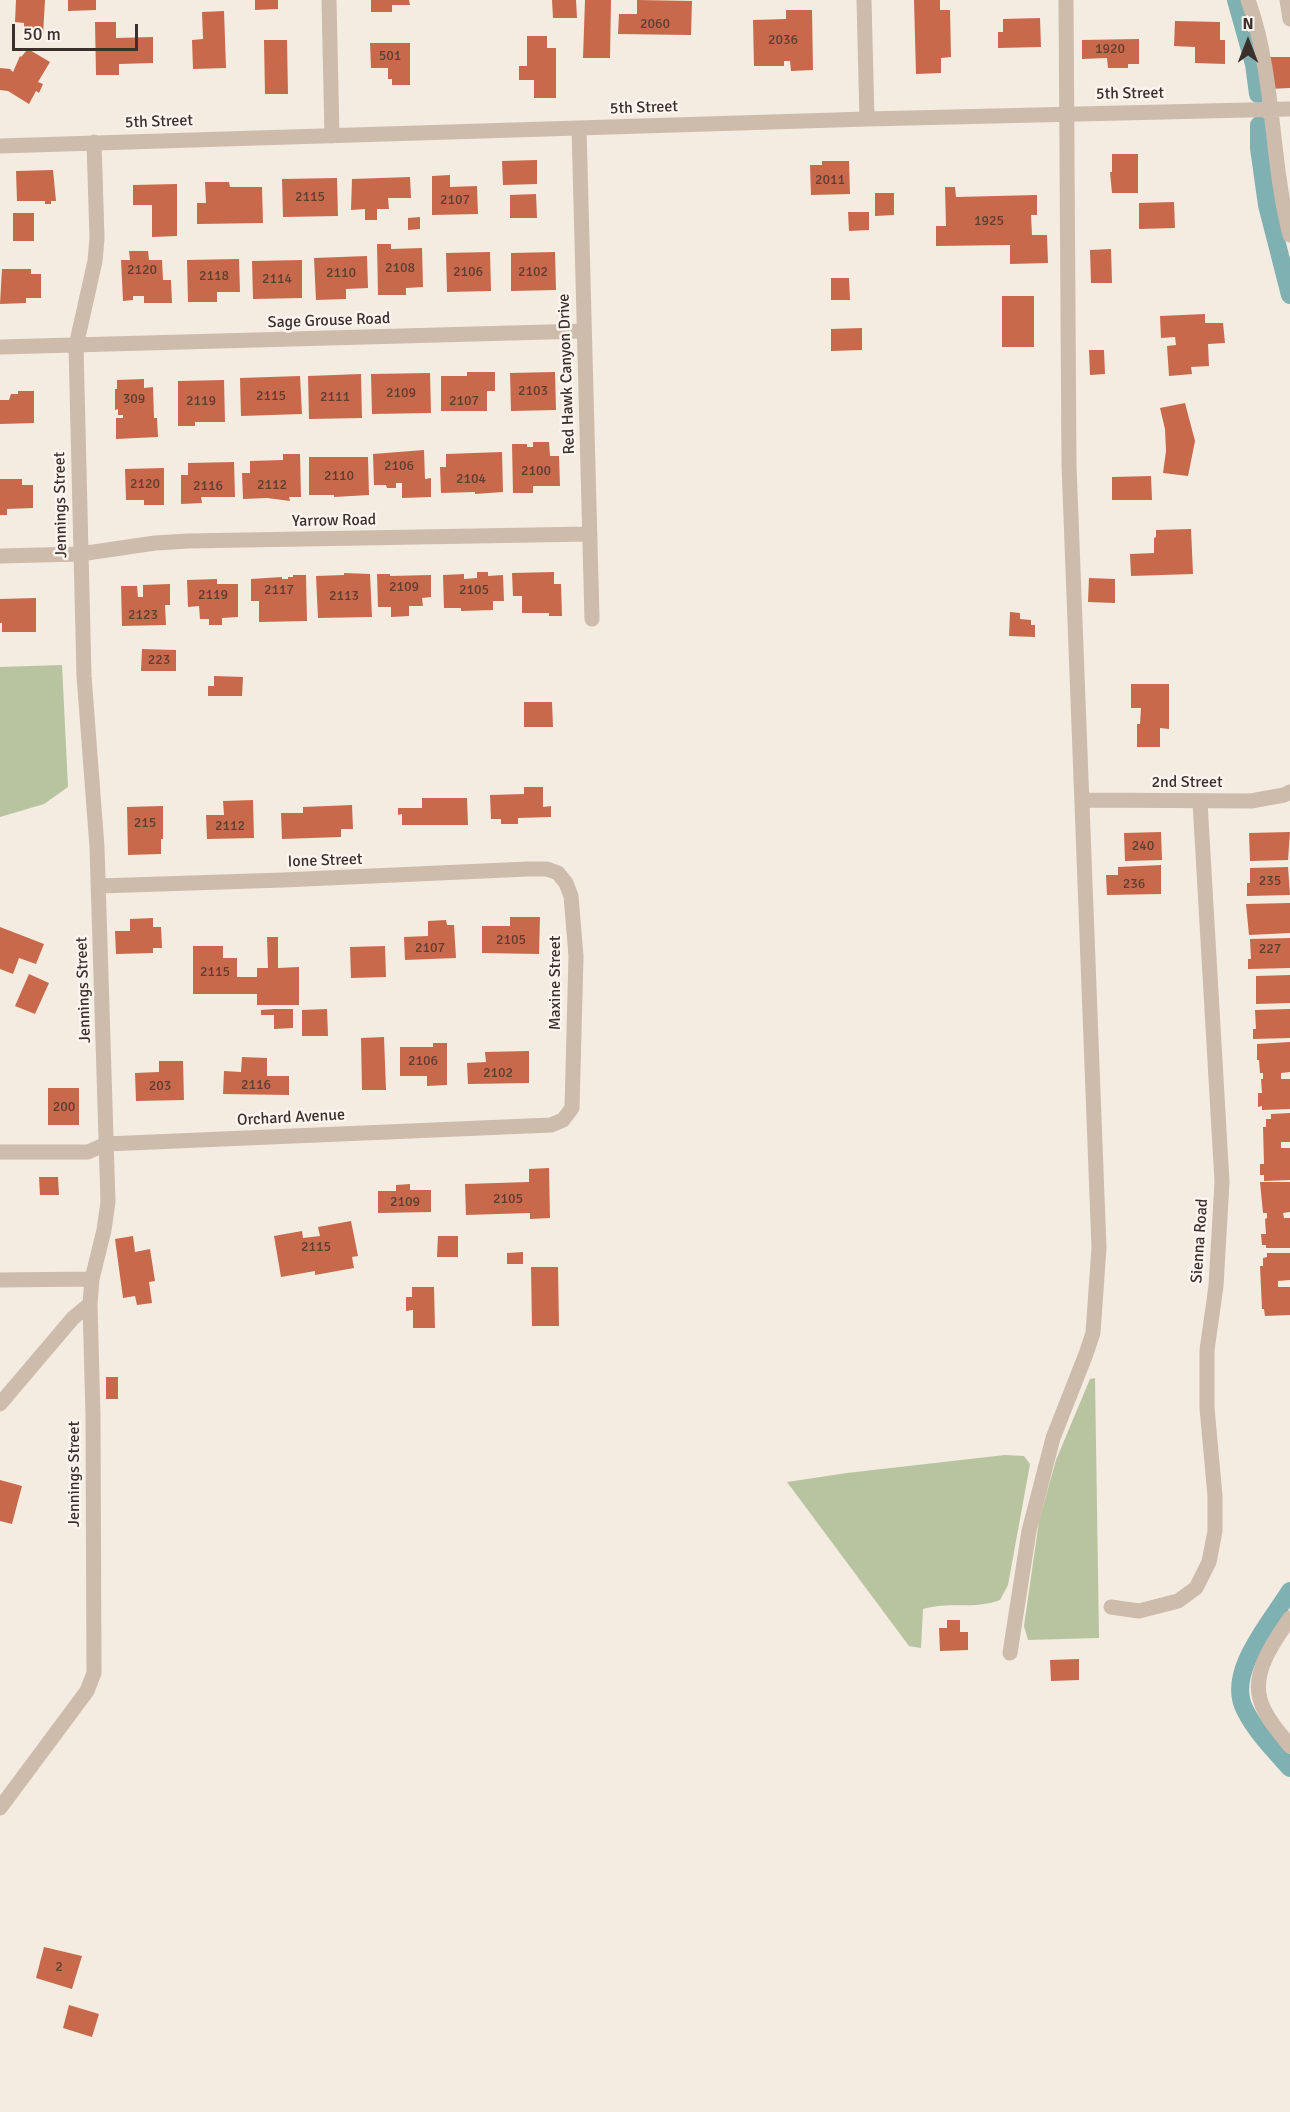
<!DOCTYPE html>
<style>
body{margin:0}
#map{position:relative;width:1290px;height:2112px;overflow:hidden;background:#f4ebe1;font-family:Signika,sans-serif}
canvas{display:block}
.north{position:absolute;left:1218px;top:12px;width:60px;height:60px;-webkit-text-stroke:4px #fbf5ee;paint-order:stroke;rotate:0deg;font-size:16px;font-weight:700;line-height:24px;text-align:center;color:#3b302b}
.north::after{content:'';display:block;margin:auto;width:21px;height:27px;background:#3b302b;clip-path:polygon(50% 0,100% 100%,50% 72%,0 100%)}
.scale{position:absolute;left:12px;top:24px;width:126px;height:27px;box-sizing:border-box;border:3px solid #3b302b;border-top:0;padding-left:8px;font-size:18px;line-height:21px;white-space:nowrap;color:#3b302b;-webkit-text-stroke:4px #fbf5ee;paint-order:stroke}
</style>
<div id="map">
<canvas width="1290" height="2112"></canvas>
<div class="north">N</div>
<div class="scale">50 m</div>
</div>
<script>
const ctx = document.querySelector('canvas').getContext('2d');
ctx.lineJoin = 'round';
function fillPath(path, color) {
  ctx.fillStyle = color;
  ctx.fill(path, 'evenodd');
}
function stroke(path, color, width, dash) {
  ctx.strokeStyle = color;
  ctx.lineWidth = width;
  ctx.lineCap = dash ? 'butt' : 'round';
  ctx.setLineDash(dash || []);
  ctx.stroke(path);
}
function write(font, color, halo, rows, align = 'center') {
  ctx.font = font + ' Signika,sans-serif';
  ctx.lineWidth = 5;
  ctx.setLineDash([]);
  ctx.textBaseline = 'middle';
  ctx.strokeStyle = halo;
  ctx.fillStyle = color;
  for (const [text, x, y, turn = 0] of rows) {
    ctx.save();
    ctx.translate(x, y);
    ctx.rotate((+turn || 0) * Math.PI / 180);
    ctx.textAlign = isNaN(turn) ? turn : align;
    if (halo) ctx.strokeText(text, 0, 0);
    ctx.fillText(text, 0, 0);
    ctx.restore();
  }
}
fillPath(new Path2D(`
 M62,665L68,787L44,804L0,817V667Z
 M1095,1378L1099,1638L1028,1640L1024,1626L1039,1521L1056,1460L1090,1379Z
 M1005,1455L1024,1456L1030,1464L1008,1585L1000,1600C973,1610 951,1601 923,1609L921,1648L909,1646L787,1482L847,1473Z`), '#b8c4a0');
stroke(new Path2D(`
 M1236,0L1254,64L1258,94
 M1259,125V148L1267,205L1290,295
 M1290,1591C1271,1622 1225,1673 1245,1710C1256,1732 1274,1750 1290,1768`), '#7fb0b2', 18);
fillPath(new Path2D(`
 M16,0H45L43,35L24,34V23L15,22Z
 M68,0H96V10L68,11Z
 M255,0H278V9L255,10Z
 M371,0H409L410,5H392V12H371Z
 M552,0H576L577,18H553Z
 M585,0H611L610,58H583Z
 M637,0L692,1L691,35L618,34L619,14H637Z
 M914,0H940V10H950L951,57L941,58V73L916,74Z
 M786,10H812L813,70L791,71L790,61H784V66H754L753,20L786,19Z
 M224,11L226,68L193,69L192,40L203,39L202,12Z
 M1040,18L1041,47L998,48V32H1003V19Z
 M1175,21L1220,22V40H1225V64L1195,63V47L1174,46Z
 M95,22H116V38L153,37V63L119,64V75H96Z
 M527,36H547V48H556V98H534V80H519V66H527Z
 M1139,39V64H1128V68H1108L1107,58L1082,59V40Z
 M264,40H287L288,94H265Z
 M370,43H410V85H392V79H388V68H371Z
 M28,49L50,62L38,82L43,84L39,93L36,91L29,104L8,91L0,90V68L10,69L13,72L20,56L21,57Z
 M1268,57H1290V88L1269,89Z
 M1112,154H1138V193H1112L1110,172H1112Z
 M537,160V184L503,185L502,161Z
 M822,161H849L850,194L811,195L810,165H822Z
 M53,170L56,201H51V204H45V201H17L16,171Z
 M450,175V187L477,186L478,214L432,215V176Z
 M410,177L411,198H388L389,209H377V220H365V209L351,210L352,179Z
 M337,178L338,216L283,217L282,179Z
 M205,182H229L230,187H262L263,223L197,224V203H206Z
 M177,184V236L152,237V205H133V185Z
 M945,187H955L956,197L1037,195V215H1031L1032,235H1047L1048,263L1010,264V245L936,246V226H946Z
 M875,193H894V215L875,216Z
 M536,194L537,218H510V195Z
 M1174,202L1175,228L1139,229V203Z
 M848,212H869V230L849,231Z
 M13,213H34V241H13Z
 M420,217V229L408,230V218Z
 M377,244H391V249L422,248L423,287L406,288V295H378Z
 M1111,249L1112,283H1091L1090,250Z
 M129,251H148L149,260H162L163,280H171L172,303H144V296H133V300L123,301L121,260H130Z
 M490,252L491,291L447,292L446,253Z
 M555,252L556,290L511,291V253Z
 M367,256L368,288L346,289V299L316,300L314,258Z
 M239,259L240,292H217V302H188L187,260Z
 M302,260V298L253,299L252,261Z
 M2,269H31V274H41V298H26V303L0,304Z
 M831,278H849L850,300H831Z
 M1002,296H1034V347H1002Z
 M1205,314V323H1223L1225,343L1208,344L1209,366L1191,367L1192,374L1169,376L1167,346L1176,345L1175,337L1161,338L1160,316Z
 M862,328V350L831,351V329Z
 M1089,350H1104L1105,374L1090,375Z
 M467,372H495V391H487V411H441V376H467Z
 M555,372L556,410L511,411L510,373Z
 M430,373L431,413L372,414L371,374Z
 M361,374L362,418L309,419L308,376Z
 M300,376L302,414L241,416L240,378Z
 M144,379V388L153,387L154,418H157L158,437L116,439V418H123V415H118V409L115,410V389H117V380Z
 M224,380L225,422H195V426H178V381Z
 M18,391H34V423L0,424V400H9L11,394H18Z
 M1185,403L1195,441L1188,476L1163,473L1166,451L1165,429L1160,408Z
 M533,442H549L550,456H559L560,486H533V493H513L512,444H527V447H533Z
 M424,450L425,479L431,478V497L402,498V483H396V488H387L386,485H374L373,454Z
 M502,452L503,492L475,494V492L441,493L440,467H446V454Z
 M283,454H300L301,497H289L290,501L267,498L243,499L242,473H250V461L283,460Z
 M309,457H368L369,495L334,497V495H309Z
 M234,462L235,497H201L202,503L181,504V475H188V463Z
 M164,468V505H144V500H126L125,469Z
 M1151,476L1152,500H1112V477Z
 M0,479H22V485H33V508L7,509V515H0Z
 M1191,529L1193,574L1131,576L1130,554L1154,553V538L1156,537V530Z
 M477,572H488V576L503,575L504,601H493V610L461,611V608H444L443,575L464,574V579L477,578Z
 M554,572V584H561L562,616H549V613H522V596H513L512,573Z
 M344,573L370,574L372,617L318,618L316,576L344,575Z
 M377,574H390V576L431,575V597L422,598L423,606H409V616L391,617V607H378Z
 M293,575H306L307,621L259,622V601H251V579L282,577V579H288V577H293Z
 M1089,578L1115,579V603L1088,602Z
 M217,579V584H238V617L222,618V625H209V619H200L199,606L188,607L187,580Z
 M170,584V605H165L166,625L122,626L121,586H137L138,597H143V585Z
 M36,598V632H2V623H0V599Z
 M1010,612L1020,613V619L1031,620V625H1035V637L1009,636Z
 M142,649L176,650V671H141Z
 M214,676L243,677L242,696H208V686H214Z
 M1131,684H1169V729L1160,728V747H1137V724H1140L1141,708H1131Z
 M524,702H552L553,727H524Z
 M524,787H543V807L551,806V817L518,818V824H501V819H491L490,795L524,794Z
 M422,798H467L468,825H402V814L398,815V808H422Z
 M253,800L254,838L207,839L206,815H224L223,801Z
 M352,805L353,829H341V837L282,839L281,813H303V807Z
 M163,806V839H161V854L128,855L127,807Z
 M1161,832L1162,860L1125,861L1124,833Z
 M1290,832L1288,860L1250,861L1249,833Z
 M1161,865V894L1107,895L1106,875H1118V867Z
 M1288,867L1290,895L1247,896V883H1250V868Z
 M1290,903V933L1249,935L1246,904Z
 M510,917H540L539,954L482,953V926H510Z
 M153,918V927H161L162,948H153V953L116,954L115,931H130V919Z
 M446,920L447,925H454L456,958L405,960L404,937L428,936V921Z
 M0,927L44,944L36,964L19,958L13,974L0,969Z
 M267,937H278V968L299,967V1005H257V994H193V946H223V958H237V977H257V968H268Z
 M1290,938V968L1248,969V959H1251L1250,939Z
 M385,946L386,977L351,978L350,947Z
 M29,974L49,983L35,1014L15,1006Z
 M1290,975V1003L1256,1004V976Z
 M274,1009H293V1028L274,1029V1015H261V1010Z
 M327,1009L328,1036H302V1010Z
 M1290,1009V1038L1253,1039V1029H1256L1255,1010Z
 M384,1037L386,1090H362L361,1038Z
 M1290,1042V1072L1281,1073V1079H1290V1109L1262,1110V1106L1258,1107V1093H1262L1261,1079H1263V1073H1260L1259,1060H1257V1044Z
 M433,1043H447V1085L427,1086V1076H400V1047H433Z
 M529,1051V1083L468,1084L467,1063L486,1062L485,1052Z
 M242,1057L267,1058V1076H289V1095L223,1094L224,1071L241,1072Z
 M159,1061H183L184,1100L136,1101L135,1073L159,1072Z
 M48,1088H79V1125H48Z
 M1290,1113V1142H1281V1148H1290V1180L1264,1181V1175H1260V1164H1264L1263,1127H1266V1119H1271V1114Z
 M549,1168L550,1218L530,1219V1213L466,1215L465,1184L529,1182V1169Z
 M39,1177H58L59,1195H40Z
 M1260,1182H1290V1212L1283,1213L1284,1218H1290V1248H1266V1245H1262L1261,1234H1266L1265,1219L1267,1218V1213H1263Z
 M410,1184V1190H431V1212L378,1213V1191H396V1185Z
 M351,1221L358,1256L352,1257L354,1268L315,1275V1271L281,1277L274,1236L302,1231L303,1238L320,1236L318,1227Z
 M133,1236L135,1252L150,1249L155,1281L149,1282L152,1303L137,1305L135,1296L123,1298L115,1239Z
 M438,1236H458V1257H437Z
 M523,1252V1264H507V1253Z
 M1267,1253H1290V1280L1278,1281V1287H1290V1315L1265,1316L1264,1309H1262L1260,1266H1263V1258L1267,1257Z
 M531,1267H558L559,1326H532Z
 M412,1287H434L435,1328H413V1310L406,1311V1297H412Z
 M106,1377H118V1399H106Z
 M0,1480L22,1486L12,1524L0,1521Z
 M947,1620H960V1632H968V1650L940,1651L939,1628H947Z
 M1079,1659V1680L1051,1681L1050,1660Z
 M44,1947L82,1956L72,1989L36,1978Z
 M69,2005L99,2014L92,2037L63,2028Z`), '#c8694b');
stroke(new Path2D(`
 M329,0L332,136
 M864,0L867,119
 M1248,0C1275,74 1270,158 1290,235
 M1287,0L1290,19
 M579,128L592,619
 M0,146L867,119L1290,109
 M0,347L584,331
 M0,556L80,554L155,543L188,541L590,534
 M1082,800L1251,801L1284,795L1290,792
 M0,1152H88L106,1144L551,1125L563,1120L572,1108L576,956L571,896L566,883L558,873L547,869H528L283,880L99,886
 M0,1280L92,1279
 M0,1404L73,1318L90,1304
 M1111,1607L1139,1611L1178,1601L1196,1588L1209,1562L1215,1531V1496L1207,1408V1350L1216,1286L1222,1182L1200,802
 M1290,1618C1275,1640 1252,1671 1260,1699C1265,1717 1278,1731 1290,1746
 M1010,1653L1029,1531L1053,1438L1086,1354L1093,1333L1099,1248L1069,465L1066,0
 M0,1808L87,1691L94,1673L93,1416L90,1304L92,1279L104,1230L108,1202L97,847L84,676L76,346L95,261L97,238L94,142`), '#cdbbac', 15);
write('14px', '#5e3e33', null, [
 ["2060",655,24],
 ["2036",783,40],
 ["1920",1110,49],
 ["501",390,56],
 ["2011",830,180],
 ["2115",310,197],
 ["2107",455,200],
 ["1925",989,221],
 ["2108",400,268],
 ["2120",142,270],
 ["2106",468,272],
 ["2102",533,272],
 ["2110",341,273],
 ["2118",214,276],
 ["2114",277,279],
 ["2103",533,391],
 ["2109",401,393],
 ["2115",271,396],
 ["2111",335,397],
 ["309",134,399],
 ["2119",201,401],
 ["2107",464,401],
 ["2106",399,466],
 ["2100",536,471],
 ["2110",339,476],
 ["2104",471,479],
 ["2120",145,484],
 ["2112",272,485],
 ["2116",208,486],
 ["2109",404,587],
 ["2117",279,590],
 ["2105",474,590],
 ["2119",213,595],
 ["2113",344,596],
 ["2123",143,615],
 ["223",159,660],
 ["215",145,823],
 ["2112",230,826],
 ["240",1143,846],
 ["235",1270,881],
 ["236",1134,884],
 ["2105",511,940],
 ["2107",430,948],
 ["227",1270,949],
 ["2115",215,972],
 ["2106",423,1061],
 ["2102",498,1073],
 ["2116",256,1085],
 ["203",160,1086],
 ["200",64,1107],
 ["2105",508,1199],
 ["2109",405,1202],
 ["2115",316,1247],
 ["2",59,1967]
]);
write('16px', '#3b302b', '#fbf5ee', [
 ["5th Street",1130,94,-1],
 ["5th Street",644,108,-2],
 ["5th Street",159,122,-2],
 ["Sage Grouse Road",329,321,-2],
 ["Red Hawk Canyon Drive",567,374,-92],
 ["Jennings Street",61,505,-91],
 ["Yarrow Road",334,521,-1],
 ["2nd Street",1187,783],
 ["Ione Street",325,861,-2],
 ["Maxine Street",556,983,-90],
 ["Jennings Street",84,990,-92],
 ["Orchard Avenue",291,1118,-3],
 ["Sienna Road",1200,1241,-86],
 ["Jennings Street",75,1474,-90]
]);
</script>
